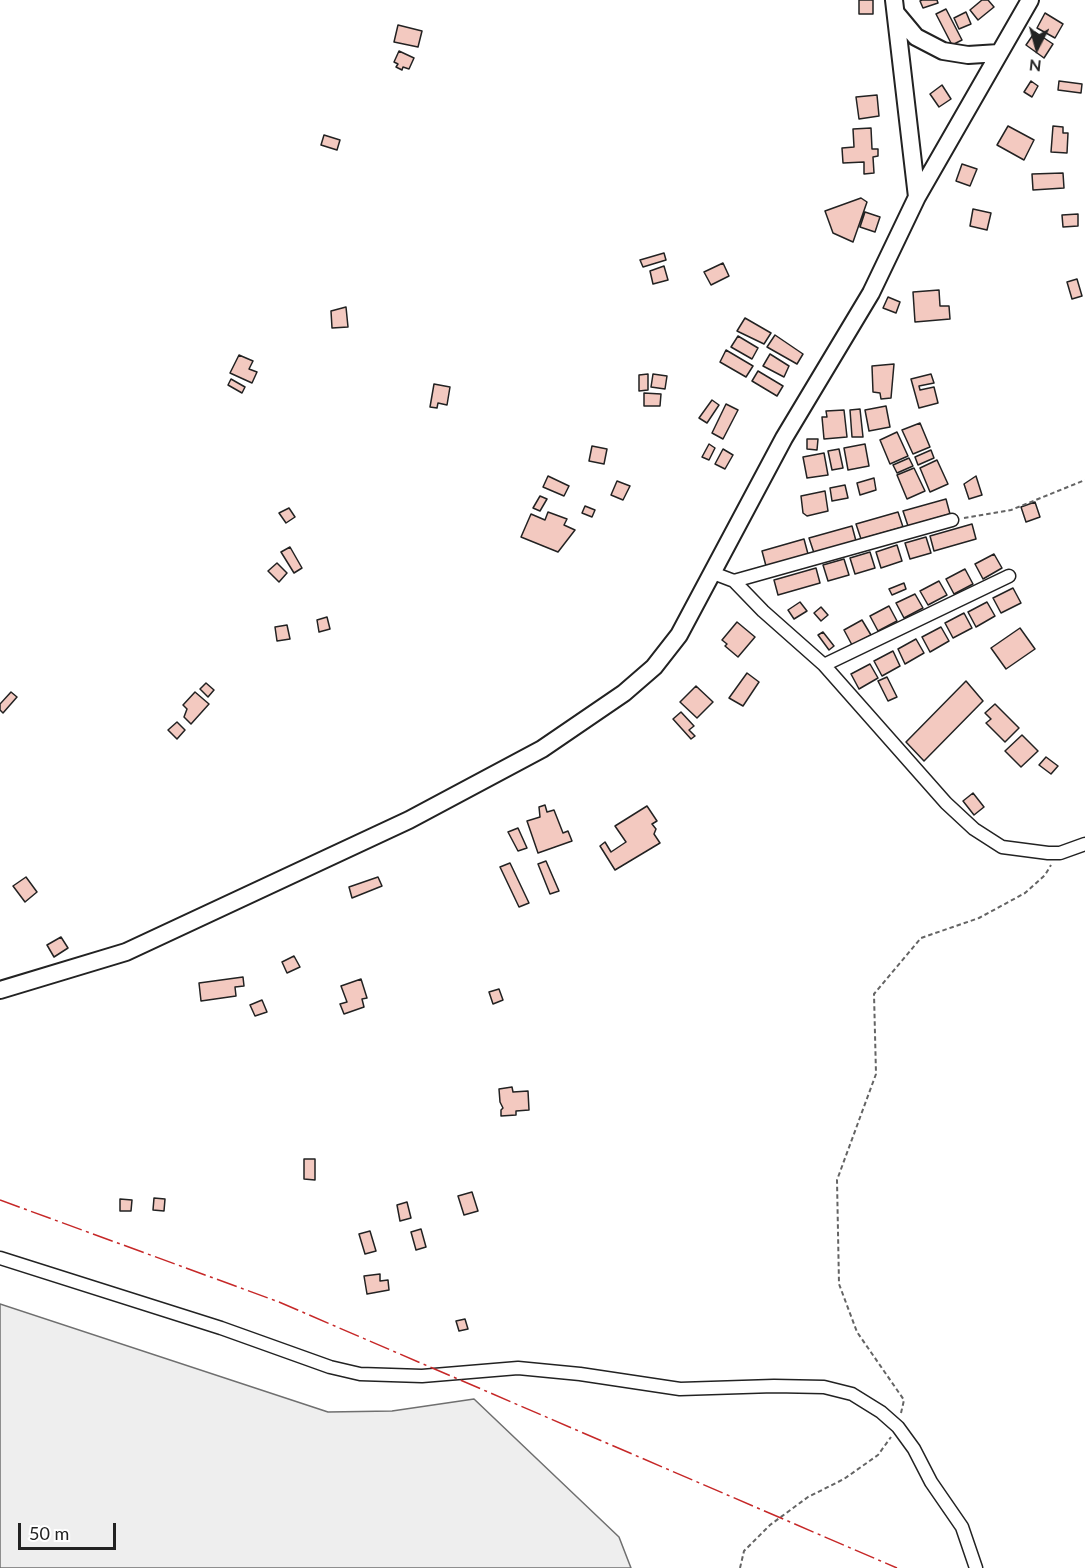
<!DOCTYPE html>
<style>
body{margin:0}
#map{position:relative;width:1085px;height:1568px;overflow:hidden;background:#fff;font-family:Lato,sans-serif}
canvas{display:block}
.north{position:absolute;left:1007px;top:18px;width:60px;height:60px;-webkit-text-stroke:4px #fff;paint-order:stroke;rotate:186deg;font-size:16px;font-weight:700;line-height:24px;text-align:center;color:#222}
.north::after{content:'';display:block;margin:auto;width:21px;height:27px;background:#222;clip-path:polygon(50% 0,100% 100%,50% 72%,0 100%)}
.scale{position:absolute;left:18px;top:1523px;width:98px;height:27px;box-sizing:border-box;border:3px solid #222;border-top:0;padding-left:8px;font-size:18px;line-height:21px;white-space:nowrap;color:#222;-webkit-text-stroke:4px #fff;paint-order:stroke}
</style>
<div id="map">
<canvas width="1085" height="1568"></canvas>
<div class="north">N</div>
<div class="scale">50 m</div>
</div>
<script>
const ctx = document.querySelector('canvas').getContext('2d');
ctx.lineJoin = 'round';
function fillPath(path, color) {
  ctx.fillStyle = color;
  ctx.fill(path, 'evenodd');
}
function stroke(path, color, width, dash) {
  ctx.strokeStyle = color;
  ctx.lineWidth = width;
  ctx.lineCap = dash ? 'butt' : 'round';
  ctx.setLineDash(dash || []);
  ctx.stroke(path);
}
const green = new Path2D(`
 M0,1304L328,1412L392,1411L474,1399L619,1537L631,1568H0Z`);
fillPath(green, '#eee');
stroke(green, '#6f6f6f', 1.5);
const building = new Path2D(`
 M859,0H873V14H859Z
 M922,0H937L938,3L923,8L920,1Z
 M982,0H988L994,7L978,20L970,10Z
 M946,9L962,40L952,45L936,14Z
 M966,12L971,24L959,29L954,18Z
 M1045,13L1063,24L1055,38L1037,28Z
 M398,25L422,31L418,47L394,42Z
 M1035,32L1053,44L1044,58L1026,45Z
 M399,51L414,58L409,69L403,67L402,70L396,67L398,64L394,62Z
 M1031,81L1038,86L1032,97L1024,92Z
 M1059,81L1082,84L1081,93L1058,90Z
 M942,85L951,99L939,107L930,94Z
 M877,95L879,116L859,119L856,97Z
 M1008,126L1034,140L1024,160L997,145Z
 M1053,126L1063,127V133H1068L1067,153L1051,152Z
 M871,128L872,149H878V156L873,157L874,173L864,174V162L843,163L842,148L854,147L853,129Z
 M324,135L340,140L337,150L321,145Z
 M962,164L977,169L970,186L956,181Z
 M1063,173L1064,188L1033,190L1032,174Z
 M861,198L867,202L853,242L833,233L825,211Z
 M973,209L991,213L987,230L970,226Z
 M865,212L880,217L875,232L860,227Z
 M1078,214V226L1063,227L1062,215Z
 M664,253L666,260L643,267L640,260Z
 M723,263L729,276L711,285L704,272Z
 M664,266L668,280L653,284L650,271Z
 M1077,279L1082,296L1072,299L1067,282Z
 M939,290L940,306H949L950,319L915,322L913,292Z
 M888,297L900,302L896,313L883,308Z
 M346,307L348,327L332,328L331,311Z
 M745,318L771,333L764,344L737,331Z
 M775,335L803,354L797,364L767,347Z
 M738,336L758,348L752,359L731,347Z
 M726,350L753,366L746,377L720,362Z
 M770,354L789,366L784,377L763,366Z
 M239,355L253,361L249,369L257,372L252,383L230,373Z
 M894,364L891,398L881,399L880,393L873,392L872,366Z
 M758,371L783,386L777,396L752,381Z
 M648,374V390L639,391V375Z
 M653,374L667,376L665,389L651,387Z
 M931,374L934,383L919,386L920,390L934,387L938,403L919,408L911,379Z
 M231,379L245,387L242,393L228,385Z
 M434,384L450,387L447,405L438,403L437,408L430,407Z
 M644,393L661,394L660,406H644Z
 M712,400L719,405L707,423L699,418Z
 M726,404L738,410L723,439L712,433Z
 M886,406L890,427L869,431L865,410Z
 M860,409L863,437H852L850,410Z
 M844,410L847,437L824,439L822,417H827L826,411Z
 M920,423L930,447L913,454L902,430Z
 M897,432L908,456L890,464L880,440Z
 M807,439H818L817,450L807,449Z
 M709,444L715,448L709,460L702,457Z
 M865,444L869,466L848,470L844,448Z
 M592,446L607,449L604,464L589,461Z
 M723,449L733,455L725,469L715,464Z
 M839,449L843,468L832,470L828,451Z
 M931,450L934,458L918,465L915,457Z
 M824,453L828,475L807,478L803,457Z
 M909,458L913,466L897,473L893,465Z
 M937,460L948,484L930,492L920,468Z
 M914,468L925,491L907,499L897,475Z
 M548,476L569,486L564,496L543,487Z
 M976,476L982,495L969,499L964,484Z
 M874,478L876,490L860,495L857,483Z
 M617,481L630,486L623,500L611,495Z
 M845,485L848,498L832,501L830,488Z
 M825,491L828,511L807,516L803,513L801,496Z
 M540,496L547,499L540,511L533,508Z
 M946,499L950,514L908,526L903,511Z
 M1035,502L1040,517L1026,522L1021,507Z
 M585,506L595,510L592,517L582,513Z
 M289,508L295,517L286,523L279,513Z
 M548,512L567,519L564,525L575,530L558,552L521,537L531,514L545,520Z
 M898,512L903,527L861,539L856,524Z
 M972,524L976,539L934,551L930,536Z
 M852,526L856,541L814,553L809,538Z
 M926,537L931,553L910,559L905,543Z
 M804,539L808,554L766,566L762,551Z
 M897,545L902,561L881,568L876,552Z
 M290,547L302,568L294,573L281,552Z
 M870,552L875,568L855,574L850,558Z
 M994,554L1002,568L983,579L975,564Z
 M844,559L849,575L828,581L823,565Z
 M277,563L287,573L279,582L268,571Z
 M816,568L820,583L778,595L774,580Z
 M965,569L973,584L954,594L946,579Z
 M939,581L947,595L928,605L920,591Z
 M904,583L906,589L892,595L889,589Z
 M1013,588L1021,603L1001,613L993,598Z
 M915,594L923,608L904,618L896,603Z
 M800,602L807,611L794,619L788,610Z
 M987,602L995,616L976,627L968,612Z
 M889,606L897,621L878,631L870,616Z
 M821,607L828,615L821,621L814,613Z
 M964,613L972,628L953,638L945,623Z
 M327,617L330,629L319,632L317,620Z
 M862,620L871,635L852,645L844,630Z
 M737,622L755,637L738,657L725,646L727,644L722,640Z
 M287,625L290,639L277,641L275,627Z
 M941,627L949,641L930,652L922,637Z
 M1020,628L1035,649L1006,669L991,648Z
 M823,632L834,646L829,650L818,635Z
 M916,639L924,653L905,664L898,649Z
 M893,651L900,666L882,676L874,661Z
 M870,664L878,678L859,689L851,674Z
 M747,673L759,682L743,706L729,698Z
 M887,677L897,697L888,701L878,681Z
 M966,681L983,701L924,761L906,742Z
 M206,683L214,690L208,697L200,689Z
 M696,686L713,702L697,718L680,702Z
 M11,692L17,697L3,713L0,710V704Z
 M195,692L209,704L191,724L184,717L187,709L183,705Z
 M995,704L1019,728L1005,742L986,723L991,719L985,713Z
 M681,712L694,726L689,730L695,736L691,739L673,719Z
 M177,722L185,730L177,739L168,730Z
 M1022,735L1038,751L1021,767L1005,751Z
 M1046,757L1058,766L1051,774L1039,765Z
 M973,793L984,807L974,815L963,801Z
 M545,805L547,812L554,810L563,833L568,831L572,841L538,853L527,821L540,817L539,807Z
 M647,806L657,821L652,824L656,829L654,834L660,843L615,870L600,846L605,842L611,852L626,842L615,826Z
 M518,828L527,848L518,851L508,832Z
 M546,861L559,891L550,894L538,864Z
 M510,863L529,903L519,907L500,867Z
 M26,877L37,892L25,902L13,886Z
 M378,877L382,886L352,898L349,887Z
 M61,937L68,948L54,957L47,945Z
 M294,956L300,967L287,973L282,962Z
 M243,977L244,986L235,987L236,996L201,1001L199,983Z
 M361,979L367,998L362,999L364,1007L344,1014L340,1004L347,1002L341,986Z
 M499,989L503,1000L493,1004L489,992Z
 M262,1000L267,1012L255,1016L250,1005Z
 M512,1087L513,1092L528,1091L529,1110L516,1111V1115L501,1116V1110L503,1108L500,1102L499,1089Z
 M304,1159H315V1180L304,1179Z
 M472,1192L478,1211L464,1215L458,1196Z
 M154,1198L165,1199L164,1211L153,1210Z
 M120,1199L132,1200L131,1211H120Z
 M407,1202L411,1218L400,1221L397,1205Z
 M421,1229L426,1247L416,1250L411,1232Z
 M370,1231L376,1251L365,1254L359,1234Z
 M380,1274V1281L388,1280L389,1290L367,1294L364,1276Z
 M465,1319L468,1329L459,1331L456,1321Z`);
fillPath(building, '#f3c9c0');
stroke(building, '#222', 1.5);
const street = new Path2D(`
 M713,573L734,581L763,611L824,665L946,803L974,829L1002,847L1048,853H1060L1085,844
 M734,581L952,520
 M824,665L1009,576
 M0,1258L221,1328L330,1367L360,1374L422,1376L518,1368L580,1374L680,1389L774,1386L824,1387L852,1394L881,1412L898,1427L914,1449L931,1482L962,1527L976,1568`);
const secondary = new Path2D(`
 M894,0L917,197
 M896,13L916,37L943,51L968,55L999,53
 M0,990L126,952L409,820L542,749L624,693L654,667L679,635L784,438L871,293L917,197L1030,0`);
stroke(street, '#222', 15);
stroke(secondary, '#222', 20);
stroke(new Path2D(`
 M964,518L1011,510L1085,480
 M901,1413L904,1400L857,1332L839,1284L837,1180L876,1074L874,994L921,938L979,918L1025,893L1045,875L1051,865
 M740,1568L744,1551L770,1525L808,1497L844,1479L878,1455L891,1437`), '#646464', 2, [4.5, 3]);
stroke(street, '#fff', 12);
stroke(secondary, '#fff', 16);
stroke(new Path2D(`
 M0,1200L279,1302L897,1568`), '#c62828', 1.5, [21, 4.5, 3, 4.5]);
</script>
